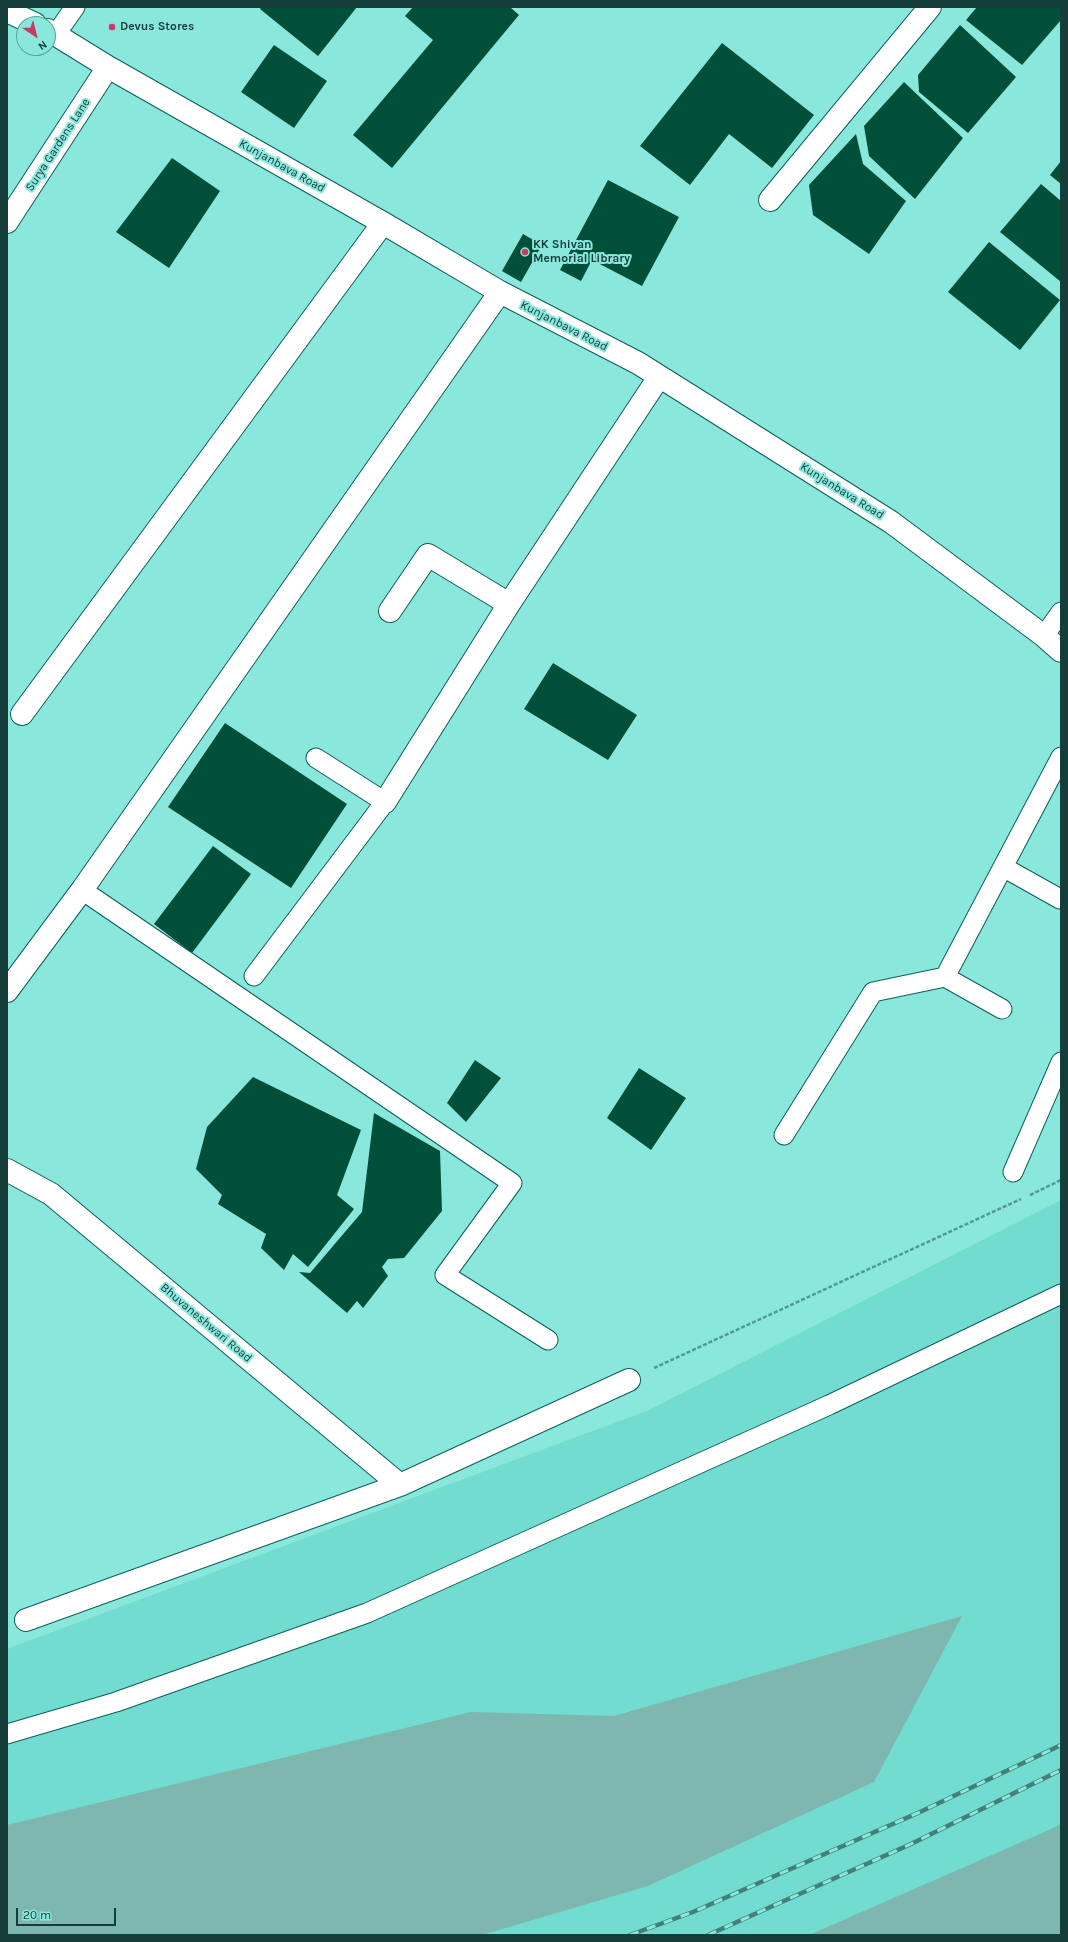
<!DOCTYPE html>
<style>
body{margin:0}
#map{position:relative;width:1068px;height:1942px;overflow:hidden;background:#89e7dc;font-family:Karla,sans-serif}
canvas{display:block}
.frame{position:absolute;inset:0;border:8px solid #153e3a;pointer-events:none}
.north{position:absolute;left:16px;top:16px;width:40px;height:40px;box-sizing:border-box;background:#89e7dc;border:1px solid #5ba39b;border-radius:50%;rotate:145deg;font-size:11px;font-weight:700;line-height:16px;text-align:center;color:#153e3a}
.north::after{content:'';display:block;margin:auto;width:14px;height:18px;background:#c83b67;clip-path:polygon(50% 0,100% 100%,50% 72%,0 100%)}
.scale{position:absolute;left:16px;top:1908px;width:100px;height:18px;box-sizing:border-box;border:2px solid #153e3a;border-top:0;padding-left:5px;font-size:12px;line-height:14px;white-space:nowrap;color:#153e3a;-webkit-text-stroke:3px #89e7dc;paint-order:stroke}
</style>
<div id="map">
<canvas width="1068" height="1942"></canvas>
<div class="frame"></div>
<div class="north">N</div>
<div class="scale">20 m</div>
</div>
<script>
const ctx = document.querySelector('canvas').getContext('2d');
ctx.lineJoin = 'round';
function fillPath(path, color) {
  ctx.fillStyle = color;
  ctx.fill(path, 'evenodd');
}
function stroke(path, color, width, dash) {
  ctx.strokeStyle = color;
  ctx.lineWidth = width;
  ctx.lineCap = dash ? 'butt' : 'round';
  ctx.setLineDash(dash || []);
  ctx.stroke(path);
}
function write(font, color, halo, rows, align = 'center') {
  ctx.font = font + ' Karla,sans-serif';
  ctx.lineWidth = 4;
  ctx.setLineDash([]);
  ctx.textBaseline = 'middle';
  ctx.strokeStyle = halo;
  ctx.fillStyle = color;
  for (const [text, x, y, turn = 0] of rows) {
    ctx.save();
    ctx.translate(x, y);
    ctx.rotate((+turn || 0) * Math.PI / 180);
    ctx.textAlign = isNaN(turn) ? turn : align;
    if (halo) ctx.strokeText(text, 0, 0);
    ctx.fillText(text, 0, 0);
    ctx.restore();
  }
}
fillPath(new Path2D(`
 M1061,1200V1935H7V1649L649,1410Z`), '#72dcd0');
fillPath(new Path2D(`
 M962,1616L874,1782L648,1886L482,1935H7V1825L471,1712L614,1716Z
 M1061,1824V1935H809L1049,1830Z`), '#7eb7b0');
fillPath(new Path2D(`
 M261,7H357L318,56L260,9Z
 M413,7H510L519,15L392,168L353,135L433,40L405,16Z
 M977,7H1059L1061,9V20L1022,65L966,20Z
 M960,25L1016,77L968,133L919,92L918,75Z
 M722,43L814,115L772,168L729,134L690,185L640,146Z
 M274,45L327,81L294,128L241,92Z
 M904,82L963,138L915,199L869,156L864,126Z
 M856,134L863,164L906,201L869,254L813,215L809,185Z
 M172,158L220,191L169,268L116,232Z
 M1061,161V184L1050,175Z
 M608,180L679,217L642,286L592,260L581,281L560,270Z
 M1041,184L1061,201V282L1000,232Z
 M523,234L542,245L521,282L502,271Z
 M989,242L1060,300L1020,350L948,292Z
 M553,663L637,715L608,760L524,709Z
 M225,723L347,804L291,888L168,807Z
 M213,846L251,874L192,953L154,924Z
 M475,1060L501,1078L466,1122L447,1103Z
 M639,1068L686,1098L651,1150L607,1118Z
 M253,1077L361,1130L337,1195L354,1209L308,1267L293,1254L284,1270L261,1248L266,1234L218,1204L222,1195L196,1169L207,1127Z
 M374,1113L440,1151L442,1211L404,1258L388,1259L382,1267L388,1276L363,1308L357,1301L347,1313L299,1272L310,1273L362,1212Z`), '#004f38');
const service = new Path2D(`
 M56,34L75,7
 M1044,636L1061,612
 M1003,867L1060,899
 M82,890L512,1183L445,1275L548,1340
 M254,976L385,802L316,758
 M945,977L1002,1009
 M784,1135L873,992L945,977L1061,757
 M1013,1172L1061,1062
 M7,1734L116,1702L367,1613L829,1405L1061,1294`);
const minor = new Path2D(`
 M7,11L35,24
 M48,30L108,67L383,223L500,292L638,363L891,522L1044,636L1061,651
 M770,200L930,7
 M7,222L108,67
 M390,611L428,555L509,604
 M22,714L383,223
 M385,802L509,604L659,377
 M7,991L82,890L500,292
 M7,1170L51,1194L400,1485
 M26,1620L400,1485L629,1380`);
stroke(service, '#0c5f58', 21);
stroke(minor, '#0c5f58', 24);
stroke(new Path2D(`
 M1030,1195L1061,1180
 M654,1368L1021,1199`), '#539991', 2.5, [4, 2]);
stroke(service, '#fff', 19);
stroke(minor, '#fff', 22);
const rail = new Path2D(`
 M630,1935L693,1912L920,1812L1061,1745
 M708,1935L911,1844L1061,1770`);
stroke(rail, '#43807a', 4.5);
stroke(rail, '#89e7dc', 3, [9]);
for (const [x, y, r, color] of [
 [112,27,4,"#c83b67"],
 [525,252,4,"#c83b67"]
]) {
  const dot = new Path2D();
  dot.arc(x, y, r, 0, 2 * Math.PI);
  ctx.fillStyle = color;
  ctx.fill(dot);
  stroke(dot, '#89e7dc', 1.5);
}
write('bold 12px', '#153e3a', '#89e7dc', [
 ["Devus Stores",120,27],
 ["KK Shivan",533,245],
 ["Memorial Library",533,259]
], 'left');
write('12px', '#153e3a', '#89e7dc', [
 ["Surya Gardens Lane",58,145,-57],
 ["Kunjanbava Road",282,166,29],
 ["Kunjanbava Road",564,326,27],
 ["Kunjanbava Road",842,491,32],
 ["Bhuvaneshwari Road",206,1323,40]
]);
</script>
